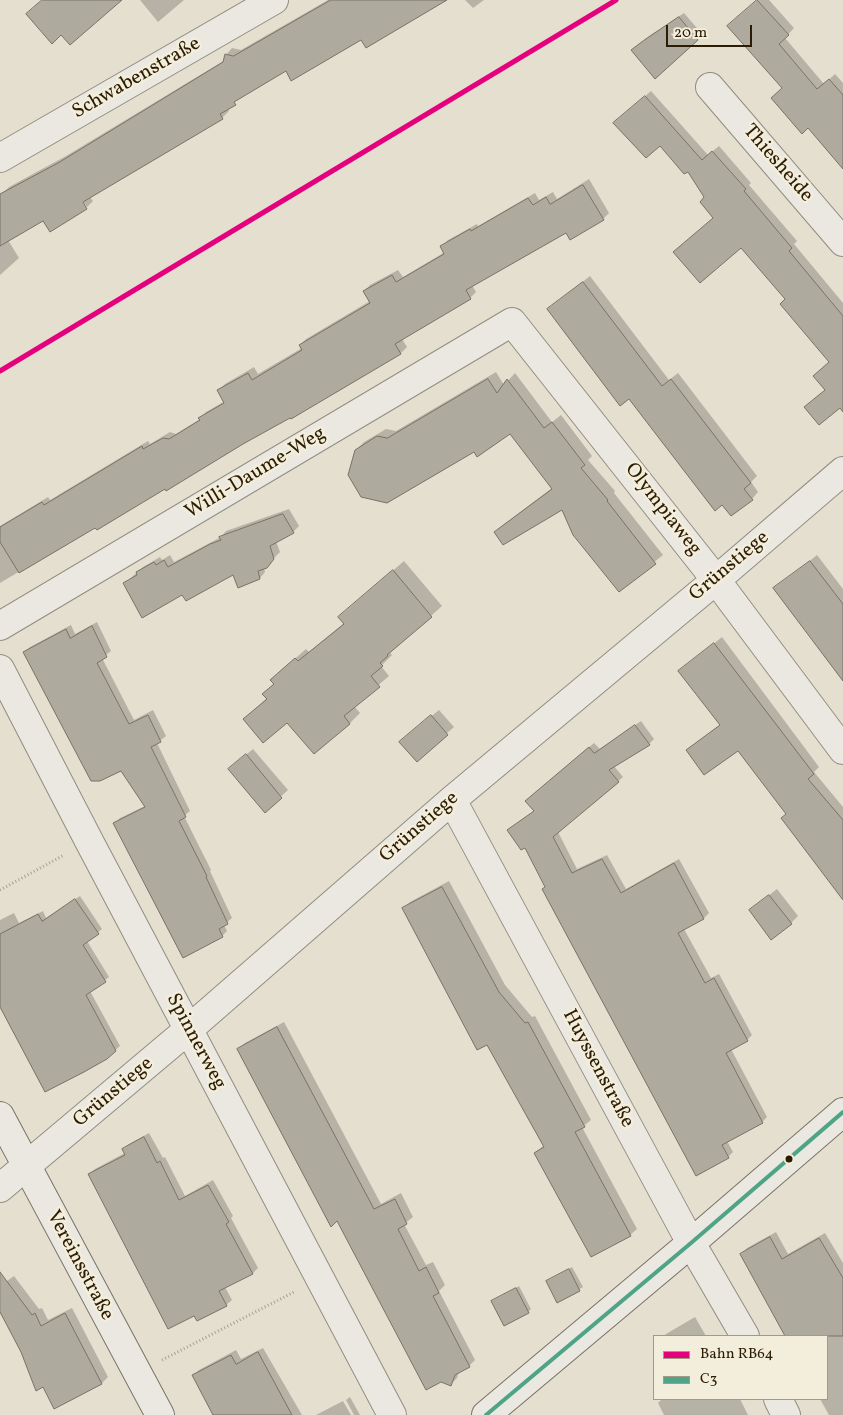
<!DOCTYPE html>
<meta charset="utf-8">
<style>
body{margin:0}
#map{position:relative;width:843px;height:1415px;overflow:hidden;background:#e4dfcf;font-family:Vollkorn,serif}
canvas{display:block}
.legend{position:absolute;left:653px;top:1335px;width:175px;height:65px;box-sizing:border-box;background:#f3eddb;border:1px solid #a39985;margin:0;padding:6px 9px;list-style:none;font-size:15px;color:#2c1c03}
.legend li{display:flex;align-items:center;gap:10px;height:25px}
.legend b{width:25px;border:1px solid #a39985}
.scale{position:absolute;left:666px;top:25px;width:86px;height:22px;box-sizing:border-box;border:2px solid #2c1c03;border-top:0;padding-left:6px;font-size:15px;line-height:18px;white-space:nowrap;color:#2c1c03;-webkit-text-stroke:4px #f3eddb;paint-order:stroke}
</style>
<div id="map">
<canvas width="843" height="1415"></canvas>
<ul class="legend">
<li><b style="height:6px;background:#e5007d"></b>Bahn RB64</li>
<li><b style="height:6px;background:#4fa386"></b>C3</li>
</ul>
<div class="scale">20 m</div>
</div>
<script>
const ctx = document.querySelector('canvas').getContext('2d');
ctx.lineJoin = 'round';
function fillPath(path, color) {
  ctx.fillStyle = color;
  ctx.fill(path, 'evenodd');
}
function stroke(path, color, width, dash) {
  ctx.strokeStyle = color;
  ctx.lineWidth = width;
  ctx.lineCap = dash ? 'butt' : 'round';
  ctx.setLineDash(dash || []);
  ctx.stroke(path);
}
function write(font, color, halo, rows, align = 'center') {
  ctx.font = font + ' Vollkorn,serif';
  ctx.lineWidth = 5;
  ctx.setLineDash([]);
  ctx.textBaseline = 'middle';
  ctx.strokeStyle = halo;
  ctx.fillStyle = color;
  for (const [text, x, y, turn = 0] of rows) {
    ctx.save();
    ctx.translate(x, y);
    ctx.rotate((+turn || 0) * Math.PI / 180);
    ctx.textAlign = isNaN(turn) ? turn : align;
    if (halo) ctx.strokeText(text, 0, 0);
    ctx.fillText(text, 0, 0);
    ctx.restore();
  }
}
fillPath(new Path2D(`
 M140,0H184L158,22Z
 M328,0H444L362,38L286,69L241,97L227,108L229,111L222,118L89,196L93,201L87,207L80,196L8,240L19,258L0,275V200L2,194L9,187L66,156L225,60L226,55L232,48L241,50Z
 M465,0H484L473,8Z
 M758,0H769L794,28L785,38L824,84L835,74L843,83V167L735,20Z
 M684,13L702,34L655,77L638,45L649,36Z
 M651,91L708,155L719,146L751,183L749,185L797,241L794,244L843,303V403L826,390L831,362L786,299L715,217L705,197L688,170L660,145L621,117Z
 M589,179L609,213L603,219L566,231L472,285L476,292L470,298L402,339L407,347L401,353L96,526L0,583V526L48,497L50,500L148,441L150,444L170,432L176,434L200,419L206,412L225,401L219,390L225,384L254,367L258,374L302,348L300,345L306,339L370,301L364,291L370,285L398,270L403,277L445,252L442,246L448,240L477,224L478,226L535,193L539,200L553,192L557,199Z
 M590,276L669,380L678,373L757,476L751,482L758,492L752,499L548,309Z
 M496,372L504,385L515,373L552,422L561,415L592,456L588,460L615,491L614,493L663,555L619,590L563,508L496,532L503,525L552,488L510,433L474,450H356L364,442L386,429L396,431Z
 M289,509L299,526L293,532L276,541L280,552L264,568L265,572L260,578L234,573L183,594L124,584L143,567L160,557L162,560L170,555L174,562L221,537L226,531Z
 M817,555L843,589V678L775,589Z
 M404,561L442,606L390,653L392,655L381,666L389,676L354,706L360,713L350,723L314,753L287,721L244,719L267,698L264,694L274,683L272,680L282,670L306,649L309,652L344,623L339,617Z
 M97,622L111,651L102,658L134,720L153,710L166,736L157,743L190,811L184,816L211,870L210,871L232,918L224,925L227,931L222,936L115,823L120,818L145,806L121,769L25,652L30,647L71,625L75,634Z
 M722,637L819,767L814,772L843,807V898L788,814L738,749L687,750L721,724L680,671Z
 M439,710L454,727L417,760L408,735Z
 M641,721L654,739L649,744L614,766L623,777L558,832L577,869L607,855L626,889L679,859L709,913L704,918L684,929L711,978L719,974L752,1035L747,1040L731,1049L767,1117L762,1122L727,1141L733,1152L728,1157L547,887L526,846L509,830L535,810L532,796L594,743L600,749Z
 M253,749L288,790L265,811L236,763Z
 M449,881L505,985L532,1017L535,1016L591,1120L582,1127L637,1229L630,1235L535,1153L544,1145L487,1043L403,909L410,902Z
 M777,889L798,916L791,923L750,910Z
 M80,896L102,929L87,941L109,977L90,991L120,1046L106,1058L0,1004V920L14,913L19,923L43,911L46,918Z
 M284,1022L381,1204L401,1193L413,1217L404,1224L426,1265L433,1262L445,1285L439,1291L475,1360L469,1366L459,1371L457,1378L451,1384L338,1219L238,1049L245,1043Z
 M149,1133L163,1158L165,1157L185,1196L213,1180L233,1216L231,1218L258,1268L253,1273L225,1287L232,1300L226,1305L89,1174L95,1169L125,1153L124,1149L129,1144Z
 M776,1232L788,1254L825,1233L843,1263V1415H829L820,1399H827V1336H786L742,1254L747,1248Z
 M572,1267L583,1287L558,1301L548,1282Z
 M14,1276L39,1309L42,1308L48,1320L72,1308L108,1377L102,1383L43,1386L22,1352L2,1312L0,1314V1286Z
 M519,1286L531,1309L528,1312L492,1302Z
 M695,1317L706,1336H664L666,1334Z
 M263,1348L302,1415H215L194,1375L199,1370L236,1350L241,1359Z
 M350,1397L360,1415H354L346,1400Z
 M662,1399H740L748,1415H664L658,1403Z
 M343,1401L351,1415H316Z`), '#0003');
const building = new Path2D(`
 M42,0H122L70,45L61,35L52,44L26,14Z
 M331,0H447L366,48L361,40L291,81L286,71L234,102L236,105L220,114L223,119L83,202L87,209L50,232L43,221L0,246V194L58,163L223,62L225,54L233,56Z
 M757,0L789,35L779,44L817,89L829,79L843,95V169L808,128L802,134L771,98L782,88L727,26Z
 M679,17L698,40L655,79L631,50L643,41Z
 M645,96L702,160L712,151L746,189L744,191L792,248L789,251L843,316V412L840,408L819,425L804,407L825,390L813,376L829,362L780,304L785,299L741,248L700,283L673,252L713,218L700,202L704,197L688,172L684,174L660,146L646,158L613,123Z
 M583,185L604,220L570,240L566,233L466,290L471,299L395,344L401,354L291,419L290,418L243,444L166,491L165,489L97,530L95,528L19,573L0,542V527L42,502L44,505L142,446L143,449L163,438L169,439L200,420L198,418L224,403L217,390L248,373L252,380L302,350L299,345L370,303L363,291L392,275L396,282L444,254L440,246L470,229L471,231L528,198L533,205L546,197L550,204Z
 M583,282L662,386L671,379L751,483L744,489L753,500L731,516L722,505L715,511L629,399L620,406L547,309Z
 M488,379L497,393L507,379L544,428L552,422L585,465L581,468L608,500L607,501L656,564L619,592L573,535L562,510L503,545L494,532L552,489L510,434L477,457L474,452L387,503L361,497L348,475L355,450L377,436L387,438Z
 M283,514L294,533L270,546L274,559L267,568L258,571L260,579L238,588L233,575L186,601L182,595L142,618L123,583L137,575L136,572L154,562L156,565L164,560L168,567L210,544L221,540L219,537Z
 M810,561L843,604V681L773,588Z
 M393,570L432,617L387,655L388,656L380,663L383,666L371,676L380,687L344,716L350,724L314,754L287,723L263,743L243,719L267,699L262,694L274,684L270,680L295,658L298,661L344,624L338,617Z
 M92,626L107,657L97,663L129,724L148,715L161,742L151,747L186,817L179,821L207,876L206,877L228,924L219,929L223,937L183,958L113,823L145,807L121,771L100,781H91L23,652L66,629L70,638Z
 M714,643L814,774L808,779L843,820V900L781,818L786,814L738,751L704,775L686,750L720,725L678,671Z
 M431,715L448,735L417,762L399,742Z
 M635,725L650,745L609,770L619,782L553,837L572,873L602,859L621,893L674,863L704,919L678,933L705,983L714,978L748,1041L726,1053L763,1123L722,1145L729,1158L696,1176L542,889L545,887L525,848L521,850L507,830L534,811L525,801L589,747L594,753Z
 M246,754L282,798L265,813L228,769Z
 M442,887L499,992L525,1023L528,1022L585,1127L575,1132L631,1236L591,1257L534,1153L544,1147L487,1045L477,1050L402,908Z
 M769,895L792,924L771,940L749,910Z
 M75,899L99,934L83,945L106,982L86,995L116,1051L107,1059L84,1072L45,1092L0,1007V934L38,914L42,921Z
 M277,1027L374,1209L395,1199L407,1224L398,1229L419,1271L426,1267L439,1293L433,1296L470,1367L455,1375L451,1386L441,1382L426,1390L337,1221L331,1227L237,1049Z
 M144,1137L157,1163L160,1161L179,1200L208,1185L229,1222L226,1224L253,1274L219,1291L227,1306L197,1321L194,1316L168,1329L88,1174L125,1155L122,1149Z
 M770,1237L782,1259L819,1238L843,1278V1336H785L740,1254Z
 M569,1269L580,1291L557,1303L546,1281Z
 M0,1272L32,1315L35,1313L41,1326L65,1313L102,1384L54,1409L43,1387L36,1391L21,1352L0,1312Z
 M516,1288L529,1313L504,1326L491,1301Z
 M258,1352L292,1415H213L192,1375L231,1355L236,1364Z`);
fillPath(building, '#afaa9e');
stroke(building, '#787266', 1);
const street = new Path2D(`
 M710,87L843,242
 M0,158L274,0
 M0,626L512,322L716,580L843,750
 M0,669L89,841L392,1415
 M452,800L691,1243L745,1336
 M0,1188L189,1029L452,800L716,580L843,471
 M778,1399L786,1415`);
const secondary = new Path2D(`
 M0,1116L160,1415
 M486,1415L691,1243L843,1112`);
stroke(street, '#928d81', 30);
stroke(secondary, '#787266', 30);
stroke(new Path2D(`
 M0,890L64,855
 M162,1360L294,1292`), '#a4a199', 3, [1, 2.5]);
stroke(street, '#eae8e0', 28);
stroke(secondary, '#eae8e0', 28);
stroke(new Path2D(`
 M486,1415L691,1243L843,1112`), '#4fa386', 4);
stroke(new Path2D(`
 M0,371L616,0`), '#e5007d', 5);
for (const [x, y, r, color] of [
 [789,1159,4.5,"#2c1c03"]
]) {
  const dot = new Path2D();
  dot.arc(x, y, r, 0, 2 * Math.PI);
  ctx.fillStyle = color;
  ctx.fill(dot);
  stroke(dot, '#f3eddb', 2);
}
write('20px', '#2c1c03', '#f3eddb', [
 ["Schwabenstraße",137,79,-30],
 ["Thiesheide",777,164,49],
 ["Willi-Daume-Weg",256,474,-31],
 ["Olympiaweg",662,510,52],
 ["Grünstiege",730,567,-40],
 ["Grünstiege",420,828,-41],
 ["Spinnerweg",195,1042,62],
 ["Huyssenstraße",597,1069,62],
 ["Grünstiege",114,1093,-40],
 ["Vereinsstraße",79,1266,62]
]);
</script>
